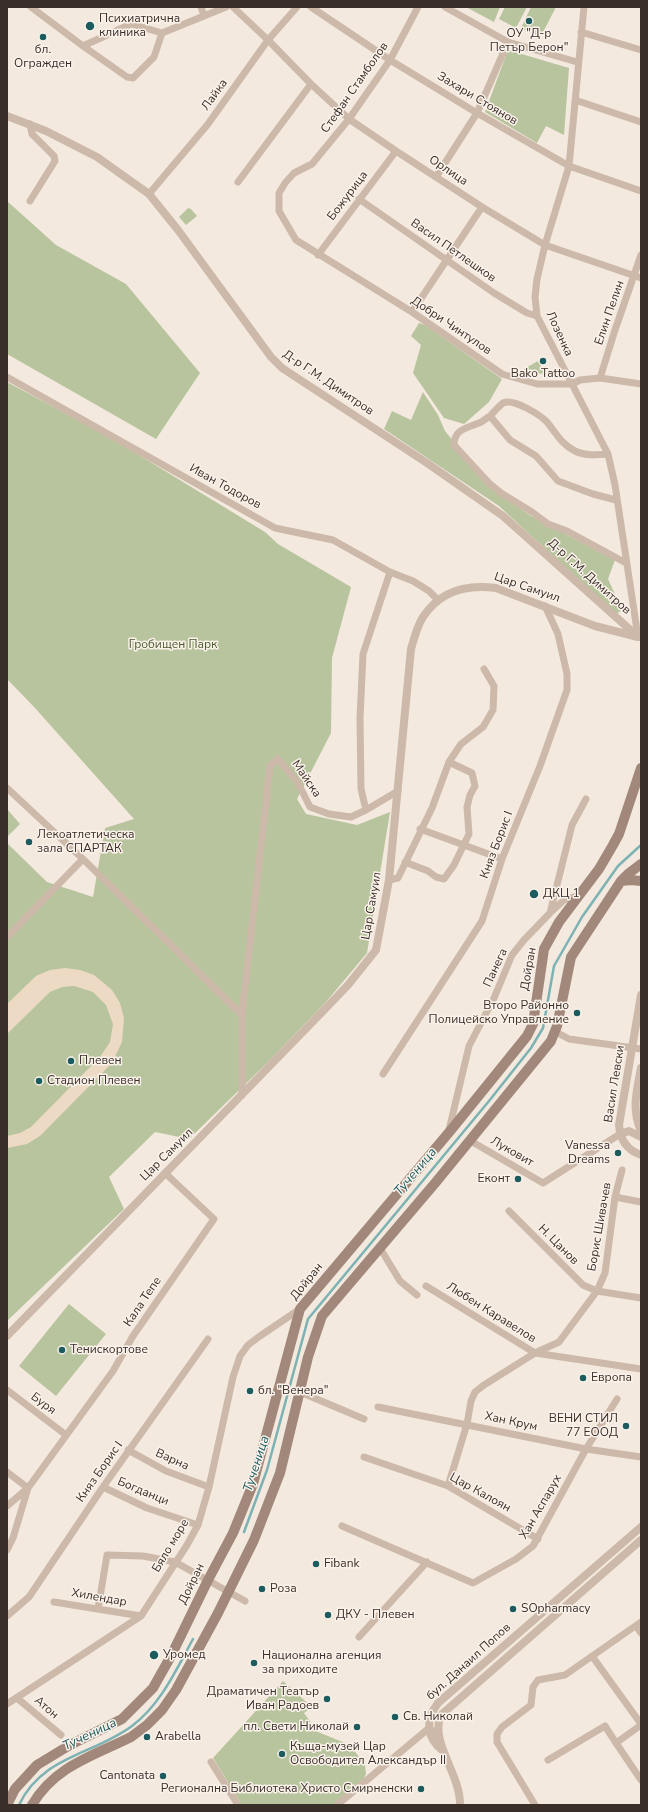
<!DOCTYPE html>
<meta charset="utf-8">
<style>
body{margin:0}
#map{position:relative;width:648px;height:1812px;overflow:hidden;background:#f4e9de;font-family:"Nunito Sans",sans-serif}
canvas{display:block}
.frame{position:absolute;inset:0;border:8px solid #3a2e29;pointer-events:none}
</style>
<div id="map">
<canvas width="648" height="1812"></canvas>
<div class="frame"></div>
</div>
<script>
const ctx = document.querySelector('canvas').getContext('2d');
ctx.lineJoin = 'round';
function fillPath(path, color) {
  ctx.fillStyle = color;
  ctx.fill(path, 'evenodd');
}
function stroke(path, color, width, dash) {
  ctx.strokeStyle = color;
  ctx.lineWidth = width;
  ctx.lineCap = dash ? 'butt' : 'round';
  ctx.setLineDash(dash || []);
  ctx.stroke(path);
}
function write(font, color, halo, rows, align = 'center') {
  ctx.font = font + ' "Nunito Sans",sans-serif';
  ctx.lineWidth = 3;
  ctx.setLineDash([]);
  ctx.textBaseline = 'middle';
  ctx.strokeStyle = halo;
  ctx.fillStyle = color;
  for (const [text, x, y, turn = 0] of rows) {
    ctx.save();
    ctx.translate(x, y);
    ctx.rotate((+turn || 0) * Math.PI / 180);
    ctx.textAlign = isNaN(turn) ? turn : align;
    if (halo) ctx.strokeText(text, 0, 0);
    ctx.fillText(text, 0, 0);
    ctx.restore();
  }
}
fillPath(new Path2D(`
 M466,7H500L494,22Z
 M505,7H527L516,28L499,19Z
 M531,7H556L540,38L521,28Z
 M508,50L569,68L564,135L546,126L537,143L485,112Z
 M7,201L56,245L126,284L200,373L156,439L7,354Z
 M188,208L191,209L197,216L186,225L179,217Z
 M419,323L425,325L502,379L489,402L464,424L444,418L413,373L421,345L411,336Z
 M538,361L545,374L524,372V369Z
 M7,382L111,438L265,532L278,544L351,587L332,658L331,733L297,799L306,814L357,825L390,812L367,953L326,1002L269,1061L189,1139L155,1132L109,1177L124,1209L7,1321V843L47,882L93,897L105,828L134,819L35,708L7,679Z
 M423,392L438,415L445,431L494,491L531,516L615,560L608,579L622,610L616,614L499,506L384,429L392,411L411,420Z
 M7,809L20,824L7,837Z
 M69,1304L106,1334L56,1396L19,1366Z
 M283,1681L312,1707L304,1713L318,1732L350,1745L365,1765L366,1774L362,1782L335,1805H242L213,1758Z`), '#b8c49d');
fillPath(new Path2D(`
 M65,968L80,970L94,975L112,990L120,1003L124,1018L122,1042L112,1063L40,1136L27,1144L7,1148V1136L20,1133L31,1127L100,1057L110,1042L113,1024L106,1005L93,992L74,986L62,987L50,992L7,1034V1004L36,976L50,970Z`), '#eddac5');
stroke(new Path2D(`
 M244,1532L267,1470L308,1319L489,1101L531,1048L543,1028L554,966L582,917L618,866L641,845
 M19,1805C42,1756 93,1755 132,1726C161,1704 176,1670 193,1639`), '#7cb2b3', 2.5);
stroke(new Path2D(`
 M31,7L83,46L131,24L162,33L204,16L201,7
 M233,7L268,40L311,84L349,119L396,151L482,207L545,245L641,278
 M311,7L390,60L477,113L569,166L641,191
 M418,7L390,60L349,119L312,164L294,173L285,183L279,193V211L296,240L412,312L502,374L537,384H572L580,380L600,378L641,384
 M445,7L508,42L577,62
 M584,7L569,166L545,245L537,279L535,297L537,316L608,454L615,485L638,637
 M204,16L226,7
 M581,32L641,50
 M83,46L127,77L133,78L154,57L162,33
 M575,100L641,122
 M30,124L32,134L54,156L55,161L30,201
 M436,177L477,113L508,42
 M238,182L311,84
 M149,194L208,124L268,40L297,7
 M359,199L494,293L527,313L537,316
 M318,255L396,151
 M412,312L482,207
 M7,377L275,528L333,540L390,572L413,581L429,591L438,600
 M600,378L615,330L641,255
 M490,416C494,412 499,406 503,403C514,398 540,415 547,422C556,433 562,445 575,451C585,456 597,455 608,454
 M616,500L593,494L558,481L536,456L510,440L490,416C486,418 483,422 479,423C467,428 454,429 454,445L490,484L501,493L532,512L548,524L567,531L626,563
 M7,788L83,859L242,1015
 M366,810L398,791
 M420,829L502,859
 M405,862L428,871L436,877L444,879L454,865L469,834L467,807L470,795L475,786L472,773L449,762
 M389,880L398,878L432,808L449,762L461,744L483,727L493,710L494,686L484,669
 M550,913L564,900L580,895
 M7,937L83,859
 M556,1032L569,1039L641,1049
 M383,1074L482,921L502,859L540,766L567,690V674L558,634L545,606
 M242,1095V1015L270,766L278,759L298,783L310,807L329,814L351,817L366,810L361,789L360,718L363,654L390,572
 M449,1130L469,1046L494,998L512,955L524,940L550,913L572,825L586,799
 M469,1140L543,1183L620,1134
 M615,1197L641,1202
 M509,1211L583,1285L597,1291L641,1298
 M380,1248L400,1281L417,1295
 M426,1286L535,1353L641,1369
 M7,1390L66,1435
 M300,1392L364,1419
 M378,1407L586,1449L641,1457
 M128,1450L166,1471L209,1487
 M364,1457L448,1486L538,1539
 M7,1472L28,1488L13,1538L7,1550
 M448,1486L467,1424L471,1401L475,1392L484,1385L535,1353L559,1342L597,1291L605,1273L615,1197L622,1170
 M103,1487L147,1508L198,1525
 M7,1506L28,1488L113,1371L133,1336L214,1219L165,1173
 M342,1526L473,1583L516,1559L533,1546L586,1449L617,1399
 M54,1602L141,1616
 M98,1609L107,1555L143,1556L175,1562L245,1601
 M7,1616L29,1597L103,1487L208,1339
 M636,1626L641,1633
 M359,1637L427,1562
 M592,1656L641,1724
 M17,1698L61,1735
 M7,1704L141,1616L187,1545L198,1525L209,1487L233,1377L240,1356L248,1345L260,1336L300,1309
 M616,1743L641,1780
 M548,1760L605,1726L616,1743L641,1725
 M211,1762L238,1805
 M337,1805L428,1729L434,1731L439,1737
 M535,1805L497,1742V1734L502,1727L531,1705L533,1687L538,1680L565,1675L641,1622`), '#cdb9a9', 7);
stroke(new Path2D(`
 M7,116L46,131L97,157L149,194L178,230L271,357L282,368L427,463L503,516L636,635
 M641,995L619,1125C620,1140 627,1150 641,1155
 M641,1068C637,1090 631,1109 641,1131
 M620,1134L629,1131L641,1137
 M7,1336L327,1007L348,985L376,950L389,880L411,649C414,639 417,626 423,617C440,591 466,584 496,588L595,626L638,637
 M443,1751C426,1738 425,1720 438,1703L641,1527
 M460,1805C461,1775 429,1741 441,1715L641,1540`), '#cdb9a9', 8);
stroke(new Path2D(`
 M621,881L631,880L641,881
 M7,1805L15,1789L37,1765L70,1745L122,1719L153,1688L171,1656L208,1580L233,1533L253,1484L300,1309L451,1130L527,1036L533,1024L544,949L559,922L599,869L613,845L619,834L641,768
 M32,1805C55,1766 93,1756 131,1737L147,1725L162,1710L176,1690L218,1613L254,1540L280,1473L308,1357L322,1316L436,1182L551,1041L557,1026L571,957L621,881L628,874L641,864`), '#a1887a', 10);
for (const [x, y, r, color] of [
 [529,21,4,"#1c5b5e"],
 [90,26,5,"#1c5b5e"],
 [43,37,4,"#1c5b5e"],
 [543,361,4,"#1c5b5e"],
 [29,842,4,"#1c5b5e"],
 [534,894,5,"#1c5b5e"],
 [577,1013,4,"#1c5b5e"],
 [71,1061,4,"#1c5b5e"],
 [39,1081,4,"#1c5b5e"],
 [618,1153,4,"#1c5b5e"],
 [518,1179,4,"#1c5b5e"],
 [62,1350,4,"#1c5b5e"],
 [583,1378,4,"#1c5b5e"],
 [250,1391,4,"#1c5b5e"],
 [626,1426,4,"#1c5b5e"],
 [316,1564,4,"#1c5b5e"],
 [262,1589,4,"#1c5b5e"],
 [513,1609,4,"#1c5b5e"],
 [328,1615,4,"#1c5b5e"],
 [154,1655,5,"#1c5b5e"],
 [254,1663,4,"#1c5b5e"],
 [327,1699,4,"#1c5b5e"],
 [395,1717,4,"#1c5b5e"],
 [357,1727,4,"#1c5b5e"],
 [147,1737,4,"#1c5b5e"],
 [282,1754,4,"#1c5b5e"],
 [163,1776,4,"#1c5b5e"],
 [421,1789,4,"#1c5b5e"]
]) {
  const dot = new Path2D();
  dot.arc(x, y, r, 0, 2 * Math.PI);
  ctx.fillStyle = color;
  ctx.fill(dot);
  stroke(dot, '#fbf3eb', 1.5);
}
write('12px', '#3a2e29', '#fbf3eb', [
 ["Психиатрична",99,19],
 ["клиника",99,33],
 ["ОУ \"Д-р",529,34,"center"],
 ["Петър Берон\"",529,48,"center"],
 ["бл.",43,50,"center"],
 ["Огражден",43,64,"center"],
 ["Bako Tattoo",543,374,"center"],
 ["Лекоатлетическа",37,835],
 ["зала СПАРТАК",37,849],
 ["ДКЦ 1",543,894],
 ["Второ Районно",569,1006,"right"],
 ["Полицейско Управление",569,1020,"right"],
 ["Плевен",79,1061],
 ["Стадион Плевен",47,1081],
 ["Vanessa",610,1146,"right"],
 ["Dreams",610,1160,"right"],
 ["Еконт",510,1179,"right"],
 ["Тенискортове",70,1350],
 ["Европа",591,1378],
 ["бл. \"Венера\"",258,1391],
 ["ВЕНИ СТИЛ",618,1419,"right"],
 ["77 ЕООД",618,1433,"right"],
 ["Fibank",324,1564],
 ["Роза",270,1589],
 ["SOpharmacy",521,1609],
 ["ДКУ - Плевен",336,1615],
 ["Уромед",163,1655],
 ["Национална агенция",262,1656],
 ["за приходите",262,1670],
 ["Драматичен Театър",319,1692,"right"],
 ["Иван Радоев",319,1706,"right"],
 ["Св. Николай",403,1717],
 ["пл. Свети Николай",349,1727,"right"],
 ["Arabella",155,1737],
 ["Къща-музей Цар",290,1747],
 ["Освободител Александър II",290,1761],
 ["Cantonata",155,1776,"right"],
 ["Регионална Библиотека Христо Смирненски",413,1789,"right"]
], 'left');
write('12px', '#3a2e29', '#fbf3eb', [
 ["Стефан Стамболов",355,88,-55],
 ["Лайка",215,95,-54],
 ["Захари Стоянов",477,99,31],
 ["Орлица",448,171,34],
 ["Божурица",348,196,-53],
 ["Васил Петлешков",453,251,35],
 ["Елин Пелин",610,313,-71],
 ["Добри Чинтулов",451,326,34],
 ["Лозенка",559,334,65],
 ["Д-р Г.М. Димитров",328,383,34],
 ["Иван Тодоров",225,487,29],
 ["Д-р Г.М. Димитров",589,577,42],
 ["Цар Самуил",527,588,19],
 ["Майска",306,779,56],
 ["Княз Борис I",497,845,-69],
 ["Цар Самуил",372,906,-80],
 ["Панега",496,968,-65],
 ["Дойран",529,969,-80],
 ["Васил Левски",615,1084,-81],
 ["Луковит",512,1152,30],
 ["Цар Самуил",167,1155,-45],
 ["Борис Шивачев",600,1227,-80],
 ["Н. Цанов",558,1245,45],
 ["Дойран",307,1282,-51],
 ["Кала Тепе",143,1302,-56],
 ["Любен Каравелов",491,1313,32],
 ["Буря",43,1404,37],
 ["Хан Крум",511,1422,12],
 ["Варна",172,1460,24],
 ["Княз Борис I",100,1472,-55],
 ["Богданци",143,1492,23],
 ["Цар Калоян",480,1493,29],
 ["Хан Аспарух",541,1507,-60],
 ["Бяло море",171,1546,-59],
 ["Дойран",192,1584,-64],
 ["Хилендар",99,1598,10],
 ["бул. Данаил Попов",469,1662,-42],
 ["Атон",46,1708,41]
]);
write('12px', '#4a5a2c', '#fbf3eb', [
 ["Гробищен Парк",173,645]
]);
write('italic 13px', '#1c5b5e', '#fbf3eb', [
 ["Тученица",416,1172,-50],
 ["Тученица",257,1464,-72],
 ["Тученица",90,1735,-26]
]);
</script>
